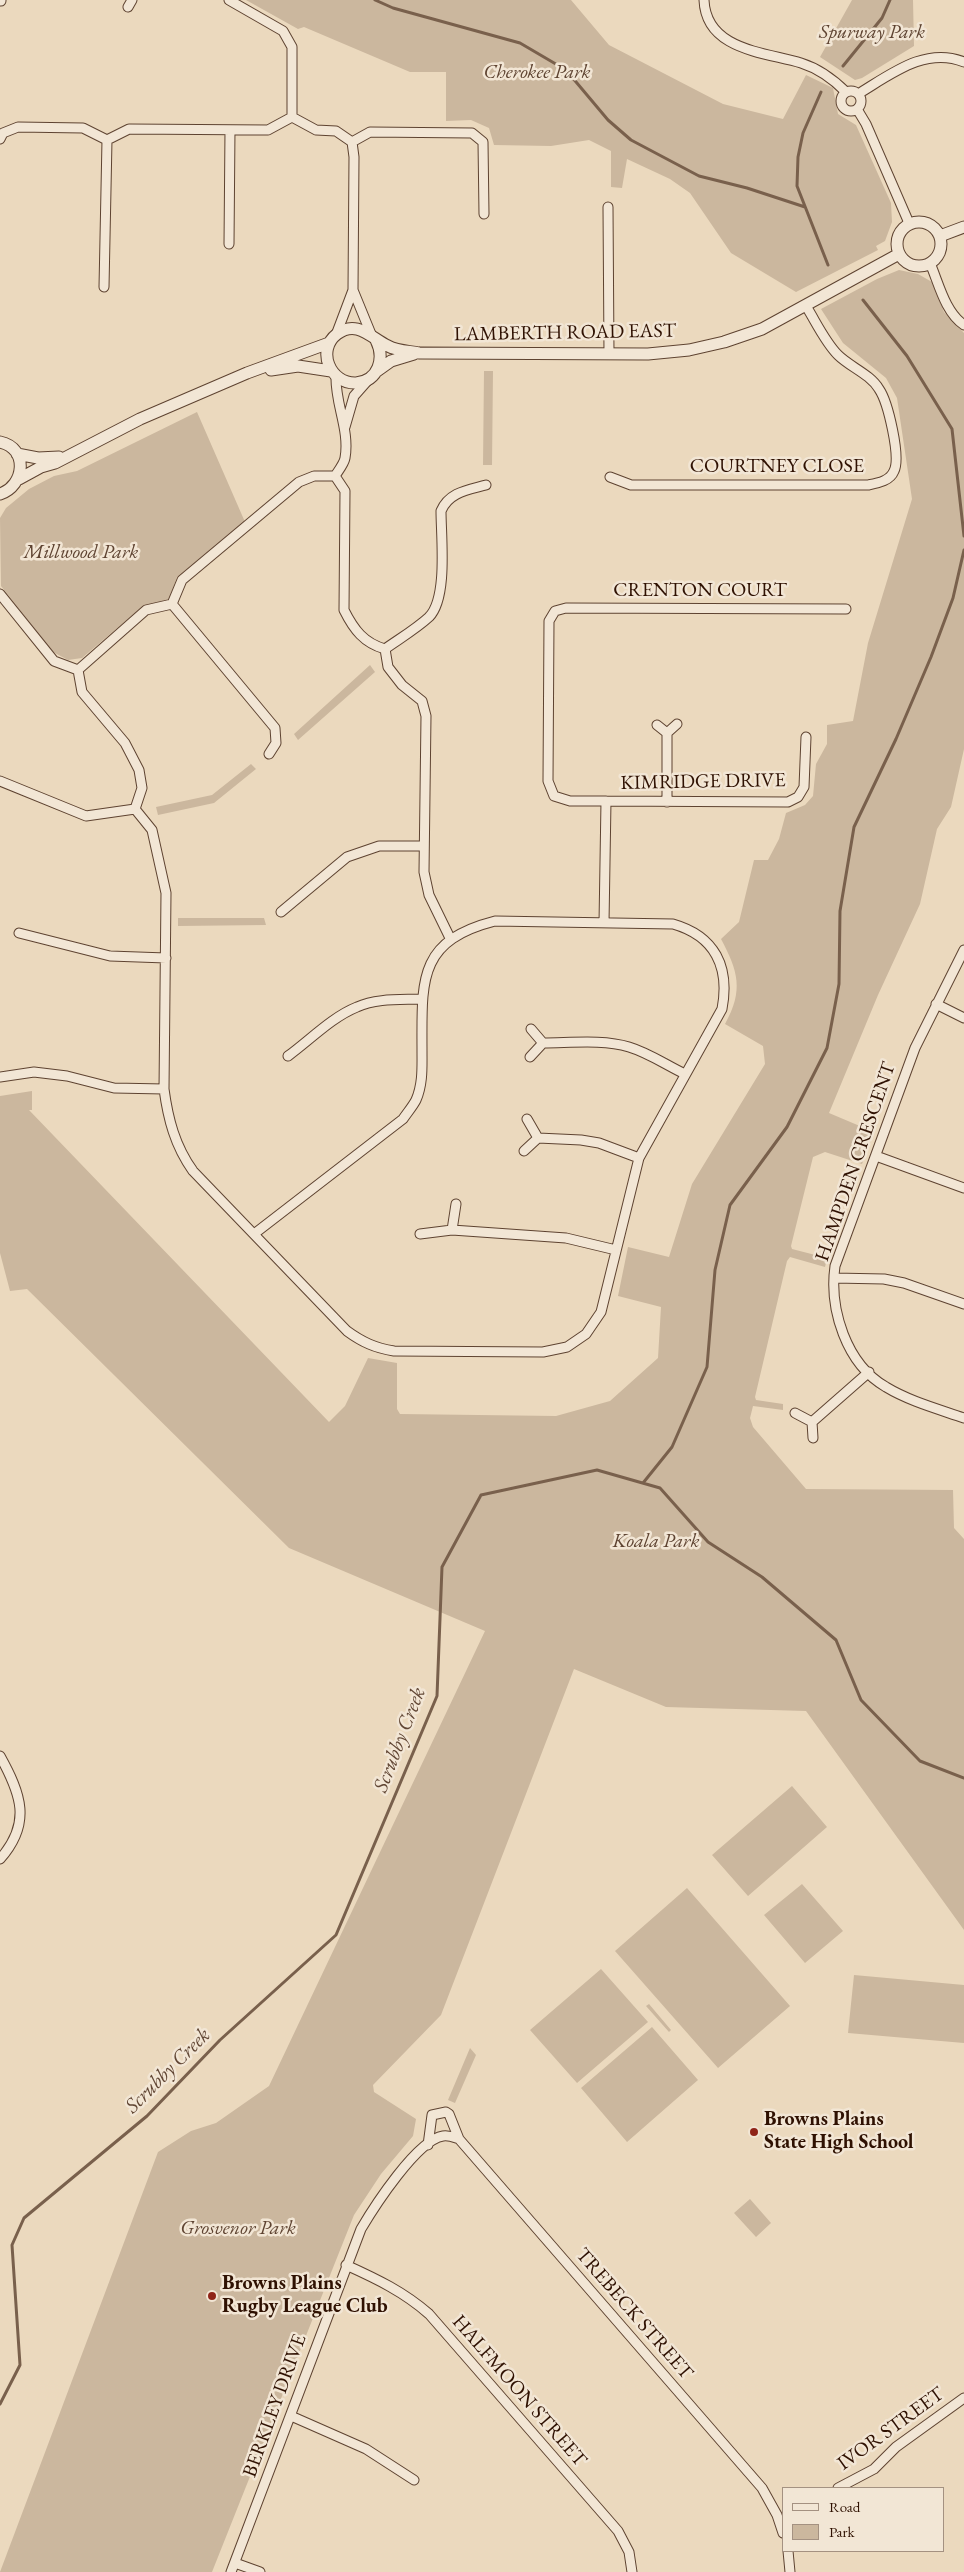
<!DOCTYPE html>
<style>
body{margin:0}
#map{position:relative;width:964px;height:2572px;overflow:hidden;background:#ebd9be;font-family:"EB Garamond",serif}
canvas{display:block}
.legend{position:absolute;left:782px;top:2487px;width:162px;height:65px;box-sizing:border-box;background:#f2e6d5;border:1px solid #a49181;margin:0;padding:6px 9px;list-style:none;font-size:15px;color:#2f1102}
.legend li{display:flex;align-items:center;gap:10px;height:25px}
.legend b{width:25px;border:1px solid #a49181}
</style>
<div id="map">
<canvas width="964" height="2572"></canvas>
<ul class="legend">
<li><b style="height:6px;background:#f2e6d5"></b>Road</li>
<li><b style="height:14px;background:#cbb79e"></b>Park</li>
</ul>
</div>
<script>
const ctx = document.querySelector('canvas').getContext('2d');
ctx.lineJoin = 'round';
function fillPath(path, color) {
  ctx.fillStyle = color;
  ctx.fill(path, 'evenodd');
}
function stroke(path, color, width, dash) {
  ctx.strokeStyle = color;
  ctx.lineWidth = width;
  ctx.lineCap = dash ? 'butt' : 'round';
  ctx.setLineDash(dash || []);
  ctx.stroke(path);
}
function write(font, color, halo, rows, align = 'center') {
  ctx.font = font + ' "EB Garamond",serif';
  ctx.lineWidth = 5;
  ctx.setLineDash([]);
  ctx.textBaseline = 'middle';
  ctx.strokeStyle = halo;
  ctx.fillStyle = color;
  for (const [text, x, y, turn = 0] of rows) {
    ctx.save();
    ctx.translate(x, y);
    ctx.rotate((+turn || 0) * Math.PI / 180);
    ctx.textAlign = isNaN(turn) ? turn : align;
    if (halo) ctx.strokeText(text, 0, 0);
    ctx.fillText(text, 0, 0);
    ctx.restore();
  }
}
fillPath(new Path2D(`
 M246,0H571L609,45L723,104L783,119L806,75L833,88L838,114L856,125L891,203L892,222L885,241L876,246L878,250L796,292L731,253L690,193L670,179L627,159L622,188L611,187V151L589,140L551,146L494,145L489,128L471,120L446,121V72H410L304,27L298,29Z
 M852,0H913L914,46L862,78L855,80L820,57Z
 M899,270L918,274L932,282L944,312L964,333V749L951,807L937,829L920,904L878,995L829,1113L874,1132L862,1164L825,1152L813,1157L791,1246L792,1249L827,1258L825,1267L790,1257L787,1261L755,1397L756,1400L783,1404V1410L753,1406L750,1418L753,1427L806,1489L953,1490L954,1528L964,1539V1930L806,1711L666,1707L574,1669L441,2015L373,2085L374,2092L416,2119L413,2136L381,2174L354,2215L212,2572H0L158,2152L191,2131L216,2123L269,2086L485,1631L289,1548L27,1289L10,1291L0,1253V1096L32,1091V1110H29L329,1422L345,1406L368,1358L397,1363V1409L400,1414L556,1416L610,1401L658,1358L661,1307L618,1296L628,1247L669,1257L692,1184L765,1064L763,1046L725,1024C744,990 738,971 721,939L739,922L754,860H768L779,839L786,813L805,805L813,796L816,764L827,744V725L853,721L868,643L912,499L897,398L886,378L843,343L821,309L877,279Z
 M484,371H493L492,465H483Z
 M197,412L245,522L177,577L169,599L142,607L82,658L68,660L53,652L1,586L0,518L6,508L29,489L54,476L77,471Z
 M370,665L375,672L298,740L294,734Z
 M251,764L256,769L214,803L158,815L156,807L212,795Z
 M178,918H264L266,925L178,926Z
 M792,1786L827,1827L748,1896L712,1855Z
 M802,1884L843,1931L805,1963L764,1915Z
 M687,1888L790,2006L718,2068L615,1951Z
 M601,1969L648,2022L577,2083L530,2030Z
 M854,1975L964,1985V2043L848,2033Z
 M649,2004L671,2030L669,2032L646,2006Z
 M652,2027L698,2080L627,2142L581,2088Z
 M470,2048L476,2055L455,2103L448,2100Z
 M750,2199L771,2223L756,2237L734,2213Z`), '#cbb79e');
stroke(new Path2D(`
 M375,0L393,8L520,43L566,70L608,120L631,140L699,176L747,188L805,207
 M843,66L882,18L890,0
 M821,92L803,133L798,157L797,186L828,265
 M863,300L907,356L952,429L964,536
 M643,1483L672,1447L707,1367L715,1270L730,1205L787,1127L827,1048L839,984L840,911L854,827L896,739L931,657L953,598L964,550
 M0,2404L20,2365L12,2245L24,2218L147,2116L220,2040L336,1935L437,1696L442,1567L481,1495L597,1470L660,1488L708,1542L762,1577L836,1640L861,1700L920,1761L964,1778`), '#79604c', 3);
const minor = new Path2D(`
 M229,0L283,31L292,47V117
 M704,0C706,50 764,52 801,63C820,69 833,79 846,92
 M1,1V0
 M128,7L132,0
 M841 101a10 10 0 1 1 20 0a10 10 0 1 1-20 0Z
 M858,94C890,75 925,46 964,62
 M857,109L866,124L909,223
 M0,139L3,133L18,127L83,128L107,140L129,129L268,130L292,117L316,130L336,131L352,142L354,157L353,290L336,335
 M352,142L370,132L472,133L483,142L484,214
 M608,207L609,354
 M229,244L230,130
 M930,263C939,284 945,312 964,325
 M104,287L107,140
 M353,290L371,334
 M336,376C335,404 350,430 345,458C344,464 338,471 335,476L345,491L344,610C354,630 364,643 385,649L388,667L402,685L422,701L426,716L424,872L429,895L450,938
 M345,427L354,396L369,379
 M610,477L631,485H868C878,483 890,481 894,471C901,457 888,402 879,389C870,374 850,367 838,355C825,342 816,322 806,306
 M0,594L54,661L78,670
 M172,604L275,728L276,743L269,754
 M385,649C399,639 416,629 429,617C448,598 441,537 441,511C449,492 468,490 486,485
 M78,670L82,692L125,743L139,770L142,788L135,809L152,830L166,893L164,1089C168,1119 175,1146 193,1171L347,1331C362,1342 375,1348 394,1351L543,1352L567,1347L586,1334L601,1312L639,1158L722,1009C730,967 715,936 673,924L495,921C417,941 422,981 422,1051C422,1067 423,1084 416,1100C413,1106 407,1113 403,1119L254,1234
 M78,670L146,610L172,604L182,580L299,482L314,476H335
 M657,725L667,733L677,724
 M0,781L86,816L135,809
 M606,801L788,802L798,797L804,787L806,737
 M667,802V733
 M281,912L347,857L379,846H423
 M604,923L606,801H570L554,796L548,781L549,621L555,611L566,608L846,609
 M19,933L110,956L166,958
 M964,950L915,1048L835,1266C829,1309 846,1364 886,1387C909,1401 938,1409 964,1418
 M936,1004L964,1018
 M543,1043C570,1043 603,1039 629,1047C649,1053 666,1065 685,1074
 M288,1056C310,1040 332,1017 357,1007C377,998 401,1000 422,999
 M530,1057L543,1043L531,1029
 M0,1077L34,1072L67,1076L114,1088L164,1089
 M538,1138L581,1140L599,1143L639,1158
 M524,1151L538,1138L527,1119
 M876,1156L964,1188
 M452,1230L566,1238L616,1250
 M420,1234L452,1230L456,1204
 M834,1278L884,1279L904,1283L964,1304
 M795,1413L812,1422L813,1438
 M812,1422L869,1372
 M0,1756C21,1794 32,1823 0,1859
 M428,2145L432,2115L446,2112L449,2114L459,2139
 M346,2265C377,2279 404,2292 429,2314L618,2531L629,2552L632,2572
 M291,2416L366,2449L414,2480
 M838,2488L874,2469L896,2447L964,2398
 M788,2551L790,2572
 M235,2563L260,2572
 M231,2572L361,2229C374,2207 417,2140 443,2136C449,2135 453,2137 459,2139L762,2488L777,2515L783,2533`);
const tertiary = new Path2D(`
 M897 244a22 22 0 1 1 44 0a22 22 0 1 1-44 0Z
 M940,236L964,227
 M376,340C385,358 379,381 356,383C330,384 316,350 337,334C357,319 371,338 388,346C397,351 409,351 419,353L648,354L689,350L724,342L762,329L899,254
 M271,370L298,366L331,371
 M377,371L391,361L414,354
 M0,442C29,448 25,486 0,494
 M17,454L38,458L59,457
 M19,479L41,467L55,463L140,419L247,373L329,343`);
stroke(minor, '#5e4331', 11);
stroke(tertiary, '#5e4331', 13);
stroke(minor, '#f2e6d5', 9);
stroke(tertiary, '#f2e6d5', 11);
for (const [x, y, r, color] of [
 [754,2132,5,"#8f2418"],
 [212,2296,5,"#8f2418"]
]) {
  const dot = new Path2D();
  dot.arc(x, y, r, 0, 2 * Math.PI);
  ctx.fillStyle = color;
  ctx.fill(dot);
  stroke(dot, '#f2e6d5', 2);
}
write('italic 20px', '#5e4331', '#f2e6d5', [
 ["Spurway Park",872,33],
 ["Cherokee Park",537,73],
 ["Millwood Park",81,553],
 ["Koala Park",656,1542],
 ["Grosvenor Park",238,2229]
]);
write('20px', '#2f1102', '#f2e6d5', [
 ["LAMBERTH ROAD EAST",565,333,-1],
 ["COURTNEY CLOSE",777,467],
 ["CRENTON COURT",700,591],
 ["KIMRIDGE DRIVE",703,782,-1],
 ["HAMPDEN CRESCENT",856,1162,-71],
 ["TREBECK STREET",634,2314,49],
 ["HALFMOON STREET",519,2391,49],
 ["BERKLEY DRIVE",275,2406,-70],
 ["IVOR STREET",891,2429,-36]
]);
write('bold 20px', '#2f1102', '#f2e6d5', [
 ["Browns Plains",764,2120],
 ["State High School",764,2143],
 ["Browns Plains",222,2284],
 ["Rugby League Club",222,2307]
], 'left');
write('italic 21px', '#614634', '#f2e6d5', [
 ["Scrubby Creek",400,1740,-69],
 ["Scrubby Creek",168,2071,-45]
]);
</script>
